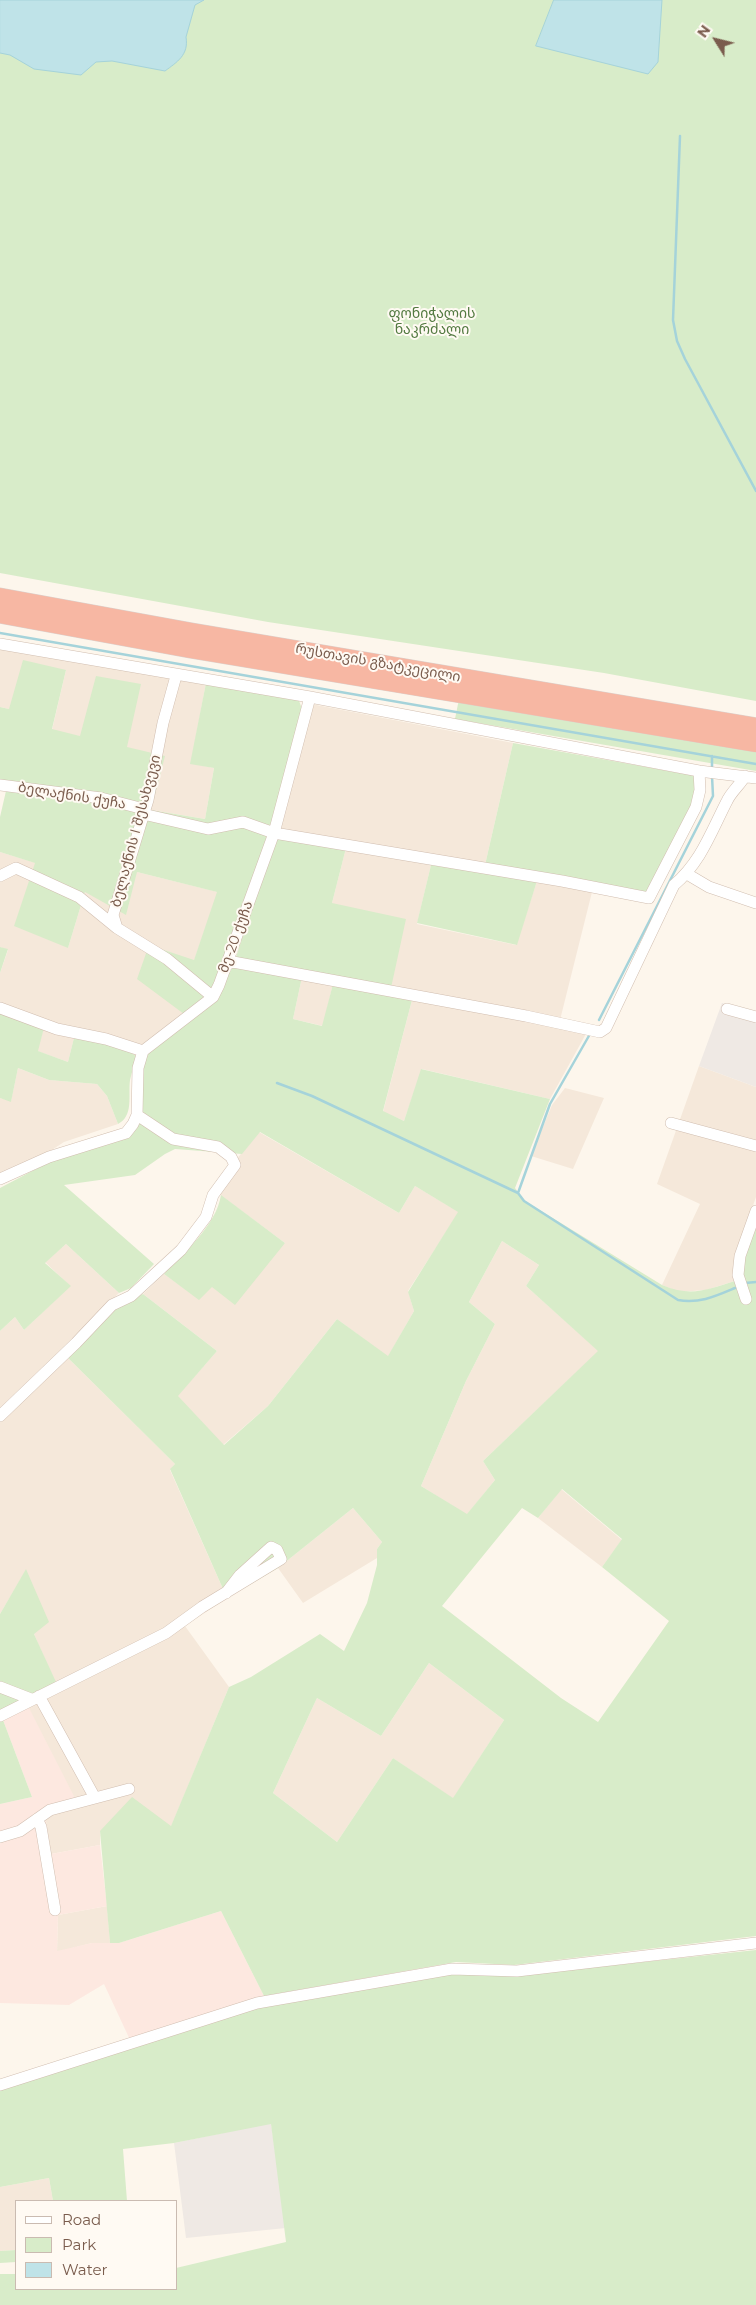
<!DOCTYPE html>
<meta charset="utf-8">
<style>
body{margin:0}
#map{position:relative;width:756px;height:2305px;overflow:hidden;background:#fdf6ec;font-family:Montserrat,sans-serif}
canvas{display:block}
.legend{position:absolute;left:15px;top:2200px;width:162px;height:90px;box-sizing:border-box;background:#fffaf3;border:1px solid #cabbb1;margin:0;padding:6px 9px;list-style:none;font-size:15px;color:#7a5c4d}
.legend li{display:flex;align-items:center;gap:10px;height:25px}
.legend b{width:25px;border:1px solid #cabbb1}
.north{position:absolute;left:691px;top:15px;width:50px;height:50px;-webkit-text-stroke:4px #fffaf3;paint-order:stroke;rotate:306deg;font-size:14px;font-weight:700;line-height:20px;text-align:center;color:#7a5c4d}
.north::after{content:'';display:block;margin:auto;width:18px;height:22px;background:#7a5c4d;clip-path:polygon(50% 0,100% 100%,50% 72%,0 100%)}
</style>
<div id="map">
<canvas width="756" height="2305"></canvas>
<ul class="legend">
<li><b style="height:6px;background:#fff"></b>Road</li>
<li><b style="height:14px;background:#d8ecc9"></b>Park</li>
<li><b style="height:14px;background:#bfe3e8"></b>Water</li>
</ul>
<div class="north">N</div>
</div>
<script>
const ctx = document.querySelector('canvas').getContext('2d');
ctx.lineJoin = 'round';
function fillPath(path, color) {
  ctx.fillStyle = color;
  ctx.fill(path, 'evenodd');
}
function stroke(path, color, width, dash) {
  ctx.strokeStyle = color;
  ctx.lineWidth = width;
  ctx.lineCap = dash ? 'butt' : 'round';
  ctx.setLineDash(dash || []);
  ctx.stroke(path);
}
function write(font, color, halo, rows, align = 'center') {
  ctx.font = font + ' Montserrat,"Noto Sans Georgian",sans-serif';
  ctx.lineWidth = 4;
  ctx.setLineDash([]);
  ctx.textBaseline = 'middle';
  ctx.strokeStyle = halo;
  ctx.fillStyle = color;
  for (const [text, x, y, turn = 0] of rows) {
    ctx.save();
    ctx.translate(x, y);
    ctx.rotate((+turn || 0) * Math.PI / 180);
    ctx.textAlign = isNaN(turn) ? turn : align;
    if (halo) ctx.strokeText(text, 0, 0);
    ctx.fillText(text, 0, 0);
    ctx.restore();
  }
}
fillPath(new Path2D(`
 M0,648L206,683L191,763L214,768L205,819L151,810L127,747L52,730L66,670L9,709L0,707Z
 M311,704L513,743L485,865L278,829Z
 M346,848L431,865L417,924L516,945L537,881L592,892L560,1020L391,988L332,903Z
 M0,852L36,863L68,948L85,892L137,872L218,892L194,961L149,945L184,1014L136,1056L75,1034L68,1062L37,1051L46,1020L0,1004V973L8,950L0,947Z
 M302,977L333,984L323,1026L293,1019Z
 M412,1000L587,1032L550,1099L422,1069L404,1121L383,1112Z
 M699,1066L756,1087V1197L737,1251L735,1281L706,1290L679,1292L662,1285L700,1204L657,1184Z
 M18,1068L49,1080L97,1084L107,1096L118,1124L64,1142L41,1157L0,1174V1098L11,1101Z
 M565,1088L604,1098L573,1169L531,1156L552,1105Z
 M259,1132L399,1213L415,1186L459,1212L408,1291L414,1311L388,1357L337,1319L268,1406L223,1445L177,1396L217,1351L143,1294L164,1274L199,1299L212,1286L285,1243L212,1189Z
 M502,1241L539,1265L526,1286L599,1351L483,1461L495,1480L467,1515L421,1486L466,1381L495,1324L469,1302Z
 M66,1244L119,1293L0,1408V1331L15,1317L24,1330L70,1286L45,1262Z
 M67,1357L175,1464L170,1470L227,1598L185,1626L229,1687L171,1827L100,1831V1845L51,1854L28,1706L31,1694L55,1682L34,1634L26,1570L0,1614V1420Z
 M561,1489L622,1540L602,1567L538,1518Z
 M353,1508L382,1542L377,1549V1558L303,1603L278,1568Z
 M429,1663L504,1720L453,1799L393,1758L337,1842L273,1793L317,1698L381,1736Z
 M107,1906L110,1943H92L57,1952L58,1915Z
 M49,2178L53,2201H16V2250L0,2251V2187Z`), '#f5e8da');
fillPath(new Path2D(`
 M28,1706L76,1800L44,1809L51,1854L100,1845L107,1906L58,1915L57,1951L92,1943H119L221,1911L264,1996L131,2042L104,1984L69,2005L0,2003V1804L32,1797L3,1720Z`), '#fde8e0');
fillPath(new Path2D(`
 M722,1003L756,1012V1087L699,1066Z
 M271,2123L286,2228L186,2238L174,2143Z`), '#efe9e4');
fillPath(new Path2D(`
 M0,0H756V701L604,673L268,622L0,573Z
 M23,660L66,670L52,729L80,736L96,676L141,684L127,747L165,756L151,810L205,819L214,768L190,764L206,683L298,698L302,709L271,837L230,951L209,994L184,1014L137,979L149,945L194,960L217,892L137,872L126,915L85,892L68,948L14,926L35,863L0,852V817L6,791L0,781V707L9,709Z
 M459,699L756,747V771L455,719Z
 M513,743L696,776L695,801L652,889L642,895L485,865Z
 M275,837L346,848L332,903L406,919L391,988L235,960Z
 M431,865L537,881L517,945L417,923Z
 M0,947L8,949L0,973Z
 M232,965L302,977L293,1019L322,1026L333,984L412,1000L383,1111L404,1121L421,1069L550,1099L515,1188L525,1201L662,1285C691,1297 706,1290 735,1281L741,1271L756,1224V1936L514,1965L456,1962L264,1996L221,1911L119,1943H110L100,1831L132,1797L171,1826L229,1687L251,1677L320,1634L344,1651L367,1603L377,1565V1549L382,1542L353,1508L278,1568L227,1598L170,1469L175,1464L67,1357L113,1309L143,1294L217,1351L178,1396L224,1445L268,1406L337,1319L388,1356L414,1311L408,1292L458,1212L415,1186L399,1213L260,1132L242,1154L175,1149L165,1154L135,1175L64,1185L154,1264L131,1288L119,1293L66,1244L45,1263L71,1286L24,1330L15,1317L0,1331V1188L53,1160L136,1124L140,1073L146,1052L213,1000ZM502,1241L539,1265L526,1286L598,1351L483,1461L495,1480L467,1514L421,1486L466,1381L495,1324L469,1302ZM562,1489L622,1539L602,1567L669,1621L598,1722L561,1698L442,1606L522,1508L538,1518ZM429,1663L504,1720L453,1798L393,1758L337,1842L273,1793L317,1698L381,1736Z
 M0,1004L46,1020L38,1051L68,1062L75,1034L127,1050L136,1056C134,1064 132,1072 130,1080C128,1095 134,1116 118,1124L107,1096L97,1084L49,1080L18,1068L11,1102L0,1098Z
 M221,1195L285,1243L235,1305L212,1287L199,1300L164,1274C184,1252 216,1226 221,1195Z
 M26,1569L49,1622L34,1634L56,1682L32,1694L3,1720L32,1797L0,1804V1614Z
 M756,1950V2305H0V2274H16V2289H176V2268L286,2242L271,2124L174,2143L123,2149L127,2201H53L49,2178L0,2187V2089L257,2007L454,1973L513,1976Z
 M16,2250V2262L0,2263V2251Z`), '#d8ecc9');
const water = new Path2D(`
 M0,0H204L195,5L186,37C189,55 177,62 165,71L112,61L96,62L81,75L34,69L10,55L0,53Z
 M554,0H662L658,62L648,74L536,46Z`);
fillPath(water, '#bfe3e8');
stroke(water, '#a5d3da', 1);
stroke(new Path2D(`
 M680,136L673,320L677,341L685,359L756,491
 M0,633L756,764
 M712,756V770
 M599,1020L713,796L712,776
 M277,1083L312,1096L518,1193L550,1104L590,1034
 M518,1193L524,1201L678,1300C699,1304 716,1296 735,1288
 M745,1283L756,1282`), '#a5d3da', 2.5);
const minor = new Path2D(`
 M0,644L310,697L699,771L756,778
 M0,785L101,798L144,809
 M143,814L208,829L243,822L274,833L562,881L649,898L696,807L700,790L699,771
 M687,874L709,887L756,903
 M0,876L16,868L79,897L117,928L167,959L213,997
 M117,928L113,915L148,800L163,723L176,676
 M226,965L233,962L526,1016L600,1032L606,1028L674,885C701,862 711,832 727,801C731,792 740,785 745,776
 M0,1008L57,1029L106,1039L143,1051
 M727,1009L756,1017
 M671,1123L756,1146
 M0,1179L49,1157L126,1133L133,1124L137,1115L138,1068L143,1051L213,997L219,985L274,833L310,697
 M746,1299L738,1275L740,1256L756,1211
 M0,1416L76,1343L112,1305L131,1296L181,1250L206,1217L213,1195L235,1165L231,1157L218,1147L173,1139L137,1115
 M0,1687L31,1699
 M39,1696L95,1798
 M0,1716L166,1633L202,1607L281,1559L277,1550L271,1547L240,1575L226,1593
 M37,1819L41,1827L55,1910
 M0,1837L20,1831L50,1810L129,1789
 M0,2085L257,2003L452,1969L517,1971L756,1943`);
const highway = new Path2D(`
 M0,597L192,632L756,727
 M0,614L190,649L756,743`);
stroke(minor, '#d1beb0', 12);
stroke(highway, '#dad1cd', 19);
stroke(minor, '#fff', 11);
stroke(highway, '#f7b7a3', 18);
write('14px', '#537a41', '#fffaf3', [
 ["ფონიჭალის",432,314],
 ["ნაკრძალი",432,330]
]);
write('14px', '#7a5c4d', '#fffaf3', [
 ["რუსთავის გზატკეცილი",378,663,10],
 ["ბელაქნის ქუჩა",72,796,9],
 ["ბელაქნის I შესახვევი",136,831,-75],
 ["მე-20 ქუჩა",236,937,-70]
]);
</script>
